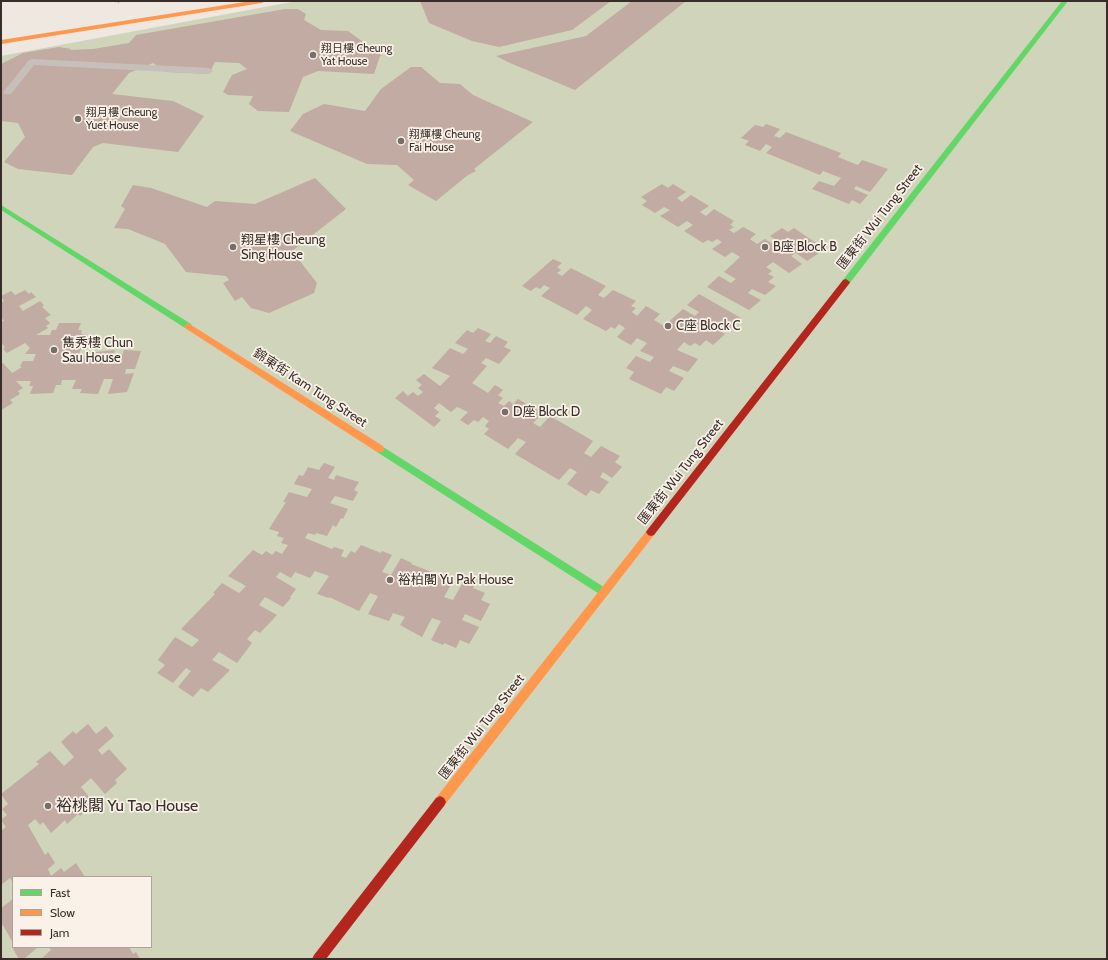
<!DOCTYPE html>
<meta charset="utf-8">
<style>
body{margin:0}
#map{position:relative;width:1108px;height:960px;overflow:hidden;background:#eee8e1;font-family:Cabin,sans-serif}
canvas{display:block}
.frame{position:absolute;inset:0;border:2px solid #382d28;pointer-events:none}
.legend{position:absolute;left:12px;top:876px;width:140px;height:72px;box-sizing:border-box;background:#faf2e9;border:1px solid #aca39c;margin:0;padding:5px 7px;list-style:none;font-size:12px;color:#382d28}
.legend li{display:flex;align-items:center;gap:8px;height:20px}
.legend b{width:20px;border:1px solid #aca39c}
</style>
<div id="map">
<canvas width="1108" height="960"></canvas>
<div class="frame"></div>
<ul class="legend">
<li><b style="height:5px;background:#63d668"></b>Fast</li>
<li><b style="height:5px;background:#ff974d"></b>Slow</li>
<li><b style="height:5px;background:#b3261e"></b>Jam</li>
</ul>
</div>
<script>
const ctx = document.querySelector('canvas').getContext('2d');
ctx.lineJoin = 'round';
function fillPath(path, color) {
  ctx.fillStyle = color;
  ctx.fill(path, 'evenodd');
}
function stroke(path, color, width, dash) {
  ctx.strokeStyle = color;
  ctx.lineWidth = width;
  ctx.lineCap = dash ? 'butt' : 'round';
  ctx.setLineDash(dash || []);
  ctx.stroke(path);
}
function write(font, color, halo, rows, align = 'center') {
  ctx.font = font + ' Cabin,"Noto Sans TC",sans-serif';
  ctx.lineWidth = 3.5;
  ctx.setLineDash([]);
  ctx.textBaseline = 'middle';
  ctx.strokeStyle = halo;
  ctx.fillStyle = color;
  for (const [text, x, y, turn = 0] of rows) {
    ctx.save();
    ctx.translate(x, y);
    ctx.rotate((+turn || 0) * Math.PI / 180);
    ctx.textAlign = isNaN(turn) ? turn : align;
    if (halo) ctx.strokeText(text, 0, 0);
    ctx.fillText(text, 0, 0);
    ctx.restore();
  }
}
fillPath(new Path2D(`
 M297,1H1107V959H1V56ZM13,877H151V947H13Z`), '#cfd4ba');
fillPath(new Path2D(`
 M420,1H611L572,30L499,47L472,41L429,23Z
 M632,1H686L575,90L510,63L496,56L586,36Z
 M285,9H298L306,14L304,20L321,30L348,31L382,56H380L374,74L318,71L303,77L289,112L258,111L249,104L253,96L228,95L223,92L232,75L247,69L239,63L215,62L209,74L166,72L153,63L129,73L112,94L173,101L204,116L178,152L103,143L93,147L72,175L18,169L4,162L25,137L18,123L1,121V64L23,53L59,47L71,49L70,50L93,49L129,43L136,35Z
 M411,67H421L440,83L460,84L473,95L533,122L474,169L476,171L468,175L436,201L408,185L414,180L397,165L367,164L290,131L303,114L324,104L365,111L381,89Z
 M766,124L780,129L774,136L780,138L786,132L841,153L838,157L858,165L862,160L888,169L870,192L856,186L854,189L868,195L860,204L852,200L849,204L812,189L819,181L834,186L841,178L823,171L820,175L766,153L772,147L766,144L760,151L745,145L749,141L741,138L755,125L763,127Z
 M315,178L346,209L292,251L317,283L314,293L269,313L251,308L242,297L235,301L223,283L229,280L226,276L186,272L165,244L128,229L114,228L125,209L121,206L133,185L151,188L207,207L215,201L255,204Z
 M662,184L668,188L673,184L686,192L677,198L682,202L691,195L709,206L700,212L706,216L714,209L734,221L730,225L734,227L729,230L734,233L743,227L756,234L750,239L757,244L765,239L776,246L781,243L770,236L782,228L788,232L794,228L819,245L813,248L819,253L807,261L796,253L791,256L802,264L789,273L773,262L766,267L772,271L768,274L774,277L768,282L776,286L765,295L752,289L748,293L761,300L749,310L707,287L719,276L731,283L736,279L724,272L740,257L732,252L725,257L712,249L722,242L717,239L712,242L708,240L703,243L684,231L693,225L687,221L678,227L660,216L670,210L664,207L655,213L642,205L647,201L641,197Z
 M553,259L562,263L557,267L561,270L557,273L562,276L571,268L606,286L598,295L604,298L613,290L636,301L631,306L636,308L632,312L637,316L646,306L660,314L654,320L664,326L683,309L695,316L699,312L687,305L699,294L741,318L729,329L717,322L712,326L725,334L713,345L706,340L700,346L695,343L690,346L684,342L677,350L698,359L688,372L673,366L669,371L684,378L674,391L666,387L661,394L629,379L634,372L626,368L636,356L650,362L654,357L640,351L647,343L637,338L631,345L617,337L625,328L619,324L615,329L611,327L606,331L583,319L592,310L586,306L577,315L541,296L550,288L544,285L540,289L536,287L531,291L522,286Z
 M25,290L29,294L31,292L36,297L19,306L23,311L40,301L44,305L42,307L51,315L45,318L50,323L46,326L48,328L36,335H50L52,330H56L59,323H81L78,330H82L81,334H87L78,356H94L96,352L115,350L110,364H119L124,350L141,351L135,369H126L125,374L134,373L127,392L108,394L113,379H104L98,394L80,393L82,389H72L76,380H62L61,385H56L53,393L30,394L33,386H29L31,381H16L23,388L18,391L20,394L10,400L13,403L1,410V364L3,363L12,373L22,367L20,366L23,361H33L36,354H25L30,348L25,343L7,353L3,349L5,347L1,343V322L4,321L1,317V303L4,301L1,296L11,291L15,295Z
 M478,328L491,334L485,341L490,343L496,336L508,342L504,347L511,350L499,364L486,358L481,363L487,366L472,383L488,393L495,385L503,390L498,395L503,398L498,403L504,406L509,401L513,404L518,399L543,413L533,423L540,427L550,416L593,441L584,453L591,457L601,446L620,456L615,462L622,467L612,478L603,472L600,477L609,482L599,494L591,490L586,496L567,484L577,472L570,468L559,480L515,454L526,442L518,438L508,449L484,434L489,429L485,426L489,421L483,417L478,422L474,420L468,425L460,420L468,412L457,407L451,412L439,403L434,408L439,412L435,416L441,420L434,427L395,398L403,391L408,396L413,392L418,396L423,392L418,388L422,385L416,380L424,374L440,386L450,376L432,368L450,348L463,354L468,349L455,343L467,330L473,333Z
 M324,463L335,467L328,478L334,480L336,475L359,482L354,490L358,492L353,501L335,496L330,503L348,509L343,519L341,518L336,527L333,525L327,536L316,533L315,535L308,533L305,538L332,549L334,547L344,550L341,556L346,558L351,551L355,553L361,545L381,553L382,551L392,555L382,572L391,575L401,558L412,563L411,564L442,576L443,574L454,579L444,597L453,600L463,582L474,586L473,588L485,593L481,600L490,604L481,621L465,614L462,620L479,627L469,644L460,640L456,648L444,643L443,645L431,640L441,621L432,618L422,637L400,625L405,617L393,613L389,621L368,614L378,596L370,593L359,611L329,597V598L317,594L329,576L315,571L310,578L295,572L291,578L280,572L276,577L296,589L290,597L291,598L283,607L265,597L259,605L277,615L260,633L255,630L247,639L252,643L237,663L219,652L212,660L230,670L208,692L201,688L193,697L178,687L191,671L186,668L173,683L157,673L165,665L158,660L175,637L192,647L199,640L181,629L215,594L213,593L222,583L239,593L246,586L228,576L253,550L262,555L266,551L272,555L276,551L282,554L288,545L281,543L284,538L277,536L279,532L269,529L286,502H283L289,492L307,497L312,489L294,484L299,475L303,476L308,467L319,470Z
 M88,724L96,734L106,726L114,736L98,750L102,755L109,749L127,769L115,780L117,783L105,794L91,778L81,787L94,803L80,816L78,814L67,824L65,820L51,833L43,822L40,825L35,819L28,825L45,855L48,852L55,863L48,869L51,876L61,868L64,872L76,863L85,877H13V883L10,878L1,885V831L6,827L1,820L7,815L2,809L8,804L1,794L39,764L36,762L50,751L64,766L74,757L61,742L73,731L76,734Z
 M13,899V943L3,925L1,926V908Z
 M16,947H38L24,959H19L13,949Z
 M49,947H129L133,954L136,952L140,959H41L51,950Z`), '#c2aba2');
stroke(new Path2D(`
 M115,1L120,3`), '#c0b8b2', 2, [1.5, 1.5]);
fillPath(new Path2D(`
 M32,59L209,68L213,71L209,74L34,65L11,94H5L3,92L5,90L29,60Z`), '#c7c0ba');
fillPath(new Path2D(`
 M1062,1H1068L849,284H843V280Z
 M1,205L191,324L192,326L191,328H185L1,210Z
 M380,445L607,589L609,592L607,595L604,596L601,595L377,452L376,449L377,446Z`), '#63d668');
fillPath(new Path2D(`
 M251,1H265L262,3L1,44V40Z
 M188,323L383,446L384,449L383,452H377L185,328L184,326Z
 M651,528L654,529L656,532L654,535L444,806L440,808L436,806L434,802L436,798L648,529Z`), '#ff974d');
fillPath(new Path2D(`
 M846,279L850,282L849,284L654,535L651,536L648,535L646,532L648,529L843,280Z
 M440,796L444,798L446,802L444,806L326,959H312L314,955L436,798Z`), '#b3261e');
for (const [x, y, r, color] of [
 [313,55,4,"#786e69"],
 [78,119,4,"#786e69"],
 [401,141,4,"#786e69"],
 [233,247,4,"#786e69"],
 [765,247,4,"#786e69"],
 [668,326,4,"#786e69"],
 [54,350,4,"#786e69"],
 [505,412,4,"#786e69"],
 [390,580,4,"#786e69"],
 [48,806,4,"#786e69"]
]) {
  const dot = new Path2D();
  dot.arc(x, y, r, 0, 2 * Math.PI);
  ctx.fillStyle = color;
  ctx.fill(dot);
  stroke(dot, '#faf2e9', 1.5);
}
write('11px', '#382d28', '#faf2e9', [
 ["翔日樓 Cheung",321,49],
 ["Yat House",321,62],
 ["翔月樓 Cheung",86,113],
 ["Yuet House",86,126],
 ["翔輝樓 Cheung",409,135],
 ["Fai House",409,148]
], 'left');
write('13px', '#382d28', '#faf2e9', [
 ["匯東街 Wui Tung Street",880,217,-52],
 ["錦東街 Kam Tung Street",310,388,33],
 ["匯東街 Wui Tung Street",681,472,-52],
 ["匯東街 Wui Tung Street",482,727,-52]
]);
write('13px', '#382d28', '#faf2e9', [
 ["翔星樓 Cheung",241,240],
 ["Sing House",241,255],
 ["B座 Block B",773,247],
 ["C座 Block C",676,326],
 ["雋秀樓 Chun",62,343],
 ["Sau House",62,358],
 ["D座 Block D",513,412],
 ["裕柏閣 Yu Pak House",398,580]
], 'left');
write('16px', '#382d28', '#faf2e9', [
 ["裕桃閣 Yu Tao House",56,806]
], 'left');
</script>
